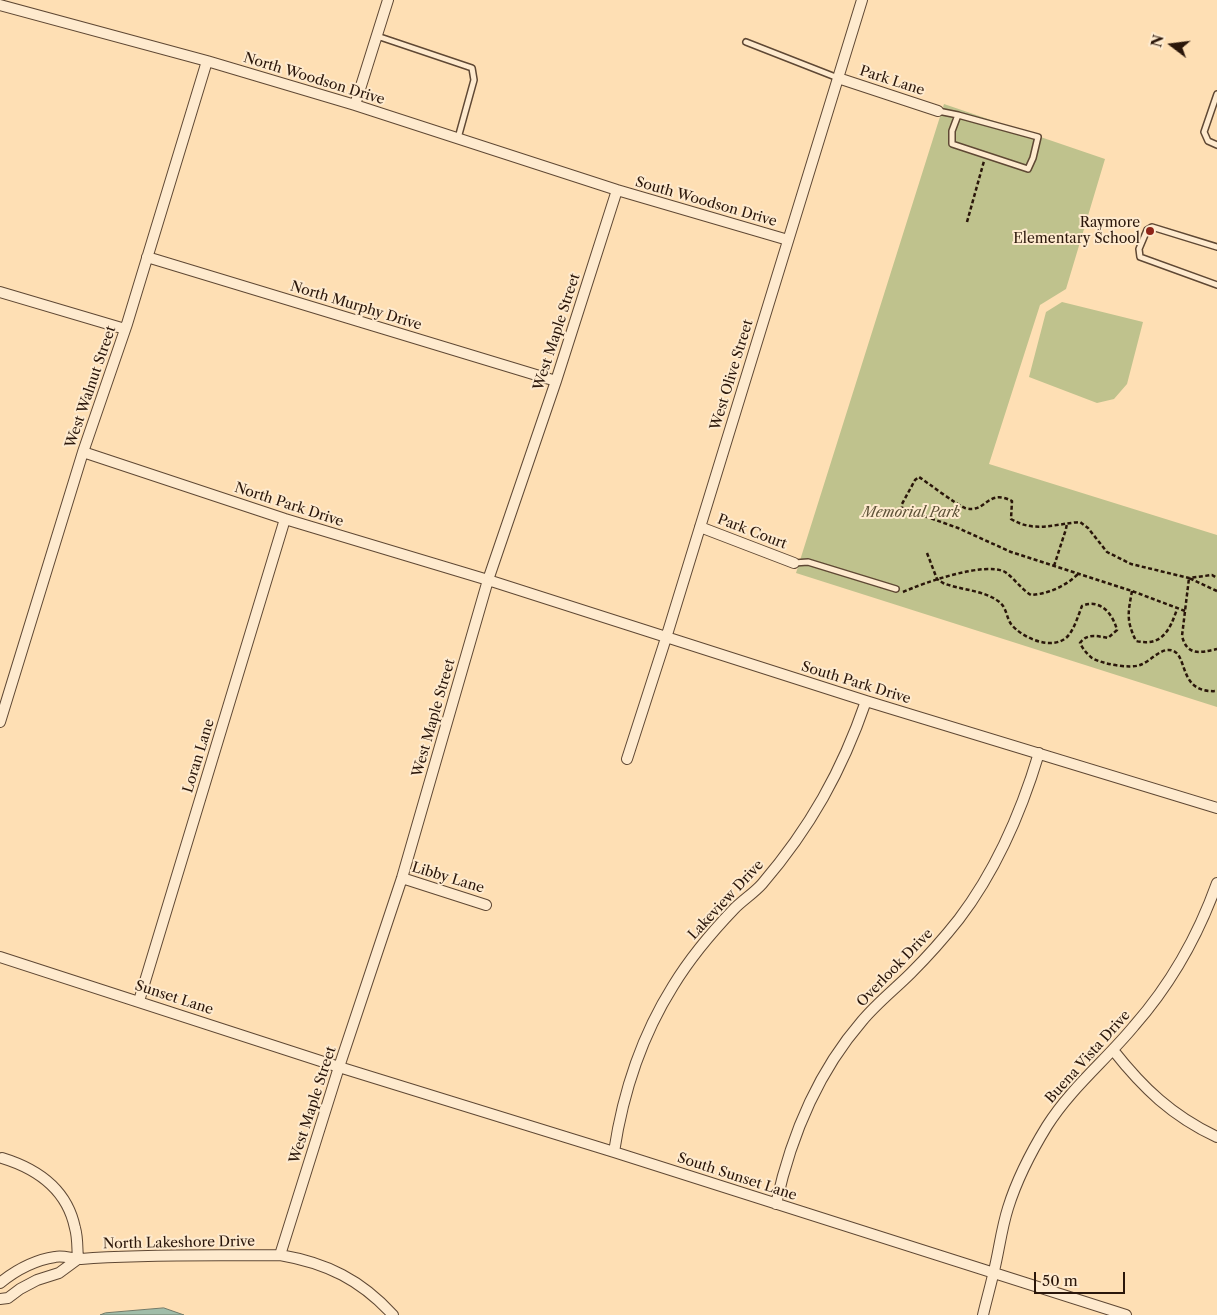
<!DOCTYPE html>
<style>
body{margin:0}
#map{position:relative;width:1217px;height:1315px;overflow:hidden;background:#fedfb4;font-family:"Libre Caslon Text",serif}
canvas{display:block}
.north{position:absolute;left:1147px;top:20px;width:50px;height:50px;-webkit-text-stroke:4px #feeace;paint-order:stroke;rotate:285deg;font-size:14px;font-weight:700;line-height:20px;text-align:center;color:#2a160a}
.north::after{content:'';display:block;margin:auto;width:18px;height:22px;background:#2a160a;clip-path:polygon(50% 0,100% 100%,50% 72%,0 100%)}
.scale{position:absolute;left:1034px;top:1272px;width:91px;height:22px;box-sizing:border-box;border:2px solid #2a160a;border-top:0;padding-left:6px;font-size:15px;line-height:18px;white-space:nowrap;color:#2a160a;-webkit-text-stroke:4px #feeace;paint-order:stroke}
</style>
<div id="map">
<canvas width="1217" height="1315"></canvas>
<div class="north">N</div>
<div class="scale">50 m</div>
</div>
<script>
const ctx = document.querySelector('canvas').getContext('2d');
ctx.lineJoin = 'round';
function fillPath(path, color) {
  ctx.fillStyle = color;
  ctx.fill(path, 'evenodd');
}
function stroke(path, color, width, dash) {
  ctx.strokeStyle = color;
  ctx.lineWidth = width;
  ctx.lineCap = dash ? 'butt' : 'round';
  ctx.setLineDash(dash || []);
  ctx.stroke(path);
}
function write(font, color, halo, rows, align = 'center') {
  ctx.font = font + ' "Libre Caslon Text",serif';
  ctx.lineWidth = 4;
  ctx.setLineDash([]);
  ctx.textBaseline = 'middle';
  ctx.strokeStyle = halo;
  ctx.fillStyle = color;
  for (const [text, x, y, turn = 0] of rows) {
    ctx.save();
    ctx.translate(x, y);
    ctx.rotate((+turn || 0) * Math.PI / 180);
    ctx.textAlign = isNaN(turn) ? turn : align;
    if (halo) ctx.strokeText(text, 0, 0);
    ctx.fillText(text, 0, 0);
    ctx.restore();
  }
}
fillPath(new Path2D(`
 M944,104L1105,159L1066,289L1040,305L989,464L1217,535V707L796,573Z
 M1062,302L1143,322L1127,384L1114,399L1097,403L1029,377L1046,312Z`), '#bfc28d');
const water = new Path2D(`
 M164,1308L184,1315H100L105,1313Z`);
fillPath(water, '#a0bda9');
stroke(water, '#717a69', 1);
const lane = new Path2D(`
 M377,36L472,68L474,80L458,138
 M746,42L838,78
 M1217,94L1204,132L1208,141L1217,145
 M938,111L958,115L952,131V144L1028,169L1033,158L1038,137L958,115
 M1217,247L1152,227L1147,230L1139,249L1140,257L1217,285
 M794,563L808,562L896,589`);
const street = new Path2D(`
 M0,5L207,61L355,105L617,190L788,240
 M838,78L938,111
 M355,105L388,0
 M147,257L556,381
 M0,292L125,329
 M83,452L285,519L488,580L866,701L1217,808
 M700,527L794,563
 M0,722L83,452L127,324L207,61
 M627,759L666,638L862,0
 M402,878L486,905
 M0,957L339,1067L614,1152L1126,1315
 M139,1001L285,519
 M1113,1050C1143,1088 1172,1116 1217,1137
 M614,1152C623,1092 641,1037 673,986C690,958 711,933 734,909C743,900 754,893 762,884C810,828 842,771 866,701
 M2,1158C38,1169 67,1189 75,1228C78,1238 77,1249 78,1259
 M776,1204C791,1136 817,1073 862,1021C877,1003 895,989 911,973C928,956 944,938 959,919C997,869 1021,813 1039,753
 M280,1255L339,1067L402,878L488,580L556,381L617,190
 M0,1283C16,1270 35,1260 55,1257C63,1255 72,1259 81,1259C147,1254 214,1256 280,1255C327,1263 361,1280 393,1315
 M0,1299L8,1298L20,1289L37,1280L59,1273L78,1259
 M983,1315C986,1302 990,1288 993,1275C999,1252 1001,1230 1008,1208C1017,1179 1031,1152 1047,1126C1071,1088 1106,1060 1134,1026C1171,984 1198,936 1217,883`);
stroke(lane, '#5f4834', 8);
stroke(street, '#5f4834', 12);
stroke(new Path2D(`
 M967,222L984,161
 M927,553L937,579L943,583C960,590 983,590 998,601C1007,607 1006,617 1011,624C1022,638 1052,651 1067,637C1074,630 1078,616 1082,606C1100,598 1113,614 1117,630L1108,638C1097,636 1087,633 1080,643C1083,649 1087,654 1092,658C1102,664 1130,669 1140,665C1149,662 1158,651 1167,650C1191,648 1174,694 1217,691
 M1054,566L1066,529L1067,523
 M1132,591C1128,613 1126,620 1136,641C1162,647 1170,630 1177,609
 M1217,591L1189,578L1182,636C1187,656 1200,653 1217,649
 M903,592C923,583 985,561 1005,572C1014,578 1021,589 1031,595C1048,594 1066,586 1078,574
 M1185,611L1132,591L1011,552L958,528L902,508V504L915,480L919,477C928,483 957,505 965,508C987,514 986,488 1012,501L1011,519C1034,533 1054,524 1080,522L1088,528L1107,552L1131,564L1189,578L1212,575L1217,578`), '#2a160a', 2.5, [4, 2.5]);
stroke(lane, '#feeace', 5);
stroke(street, '#feeace', 10);
for (const [x, y, r, color] of [
 [1150,231,5,"#8f2418"]
]) {
  const dot = new Path2D();
  dot.arc(x, y, r, 0, 2 * Math.PI);
  ctx.fillStyle = color;
  ctx.fill(dot);
  stroke(dot, '#feeace', 2);
}
write('14px', '#2a160a', '#feeace', [
 ["North Woodson Drive",314,79,17],
 ["Park Lane",892,81,18],
 ["South Woodson Drive",706,202,16],
 ["North Murphy Drive",356,306,17],
 ["West Maple Street",557,332,-72],
 ["West Olive Street",732,375,-73],
 ["West Walnut Street",91,387,-71],
 ["North Park Drive",289,505,18],
 ["Park Court",752,532,21],
 ["South Park Drive",856,683,17],
 ["West Maple Street",434,718,-74],
 ["Loran Lane",199,756,-73],
 ["Libby Lane",448,878,17],
 ["Lakeview Drive",726,900,-47],
 ["Overlook Drive",895,968,-46],
 ["Sunset Lane",174,998,18],
 ["Buena Vista Drive",1088,1057,-48],
 ["West Maple Street",313,1105,-72],
 ["South Sunset Lane",737,1177,18],
 ["North Lakeshore Drive",179,1243,-1]
]);
write('14px', '#2a160a', '#feeace', [
 ["Raymore",1140,223],
 ["Elementary School",1140,239]
], 'right');
write('italic 14px', '#5e5238', '#feeace', [
 ["Memorial Park",911,513]
]);
</script>
